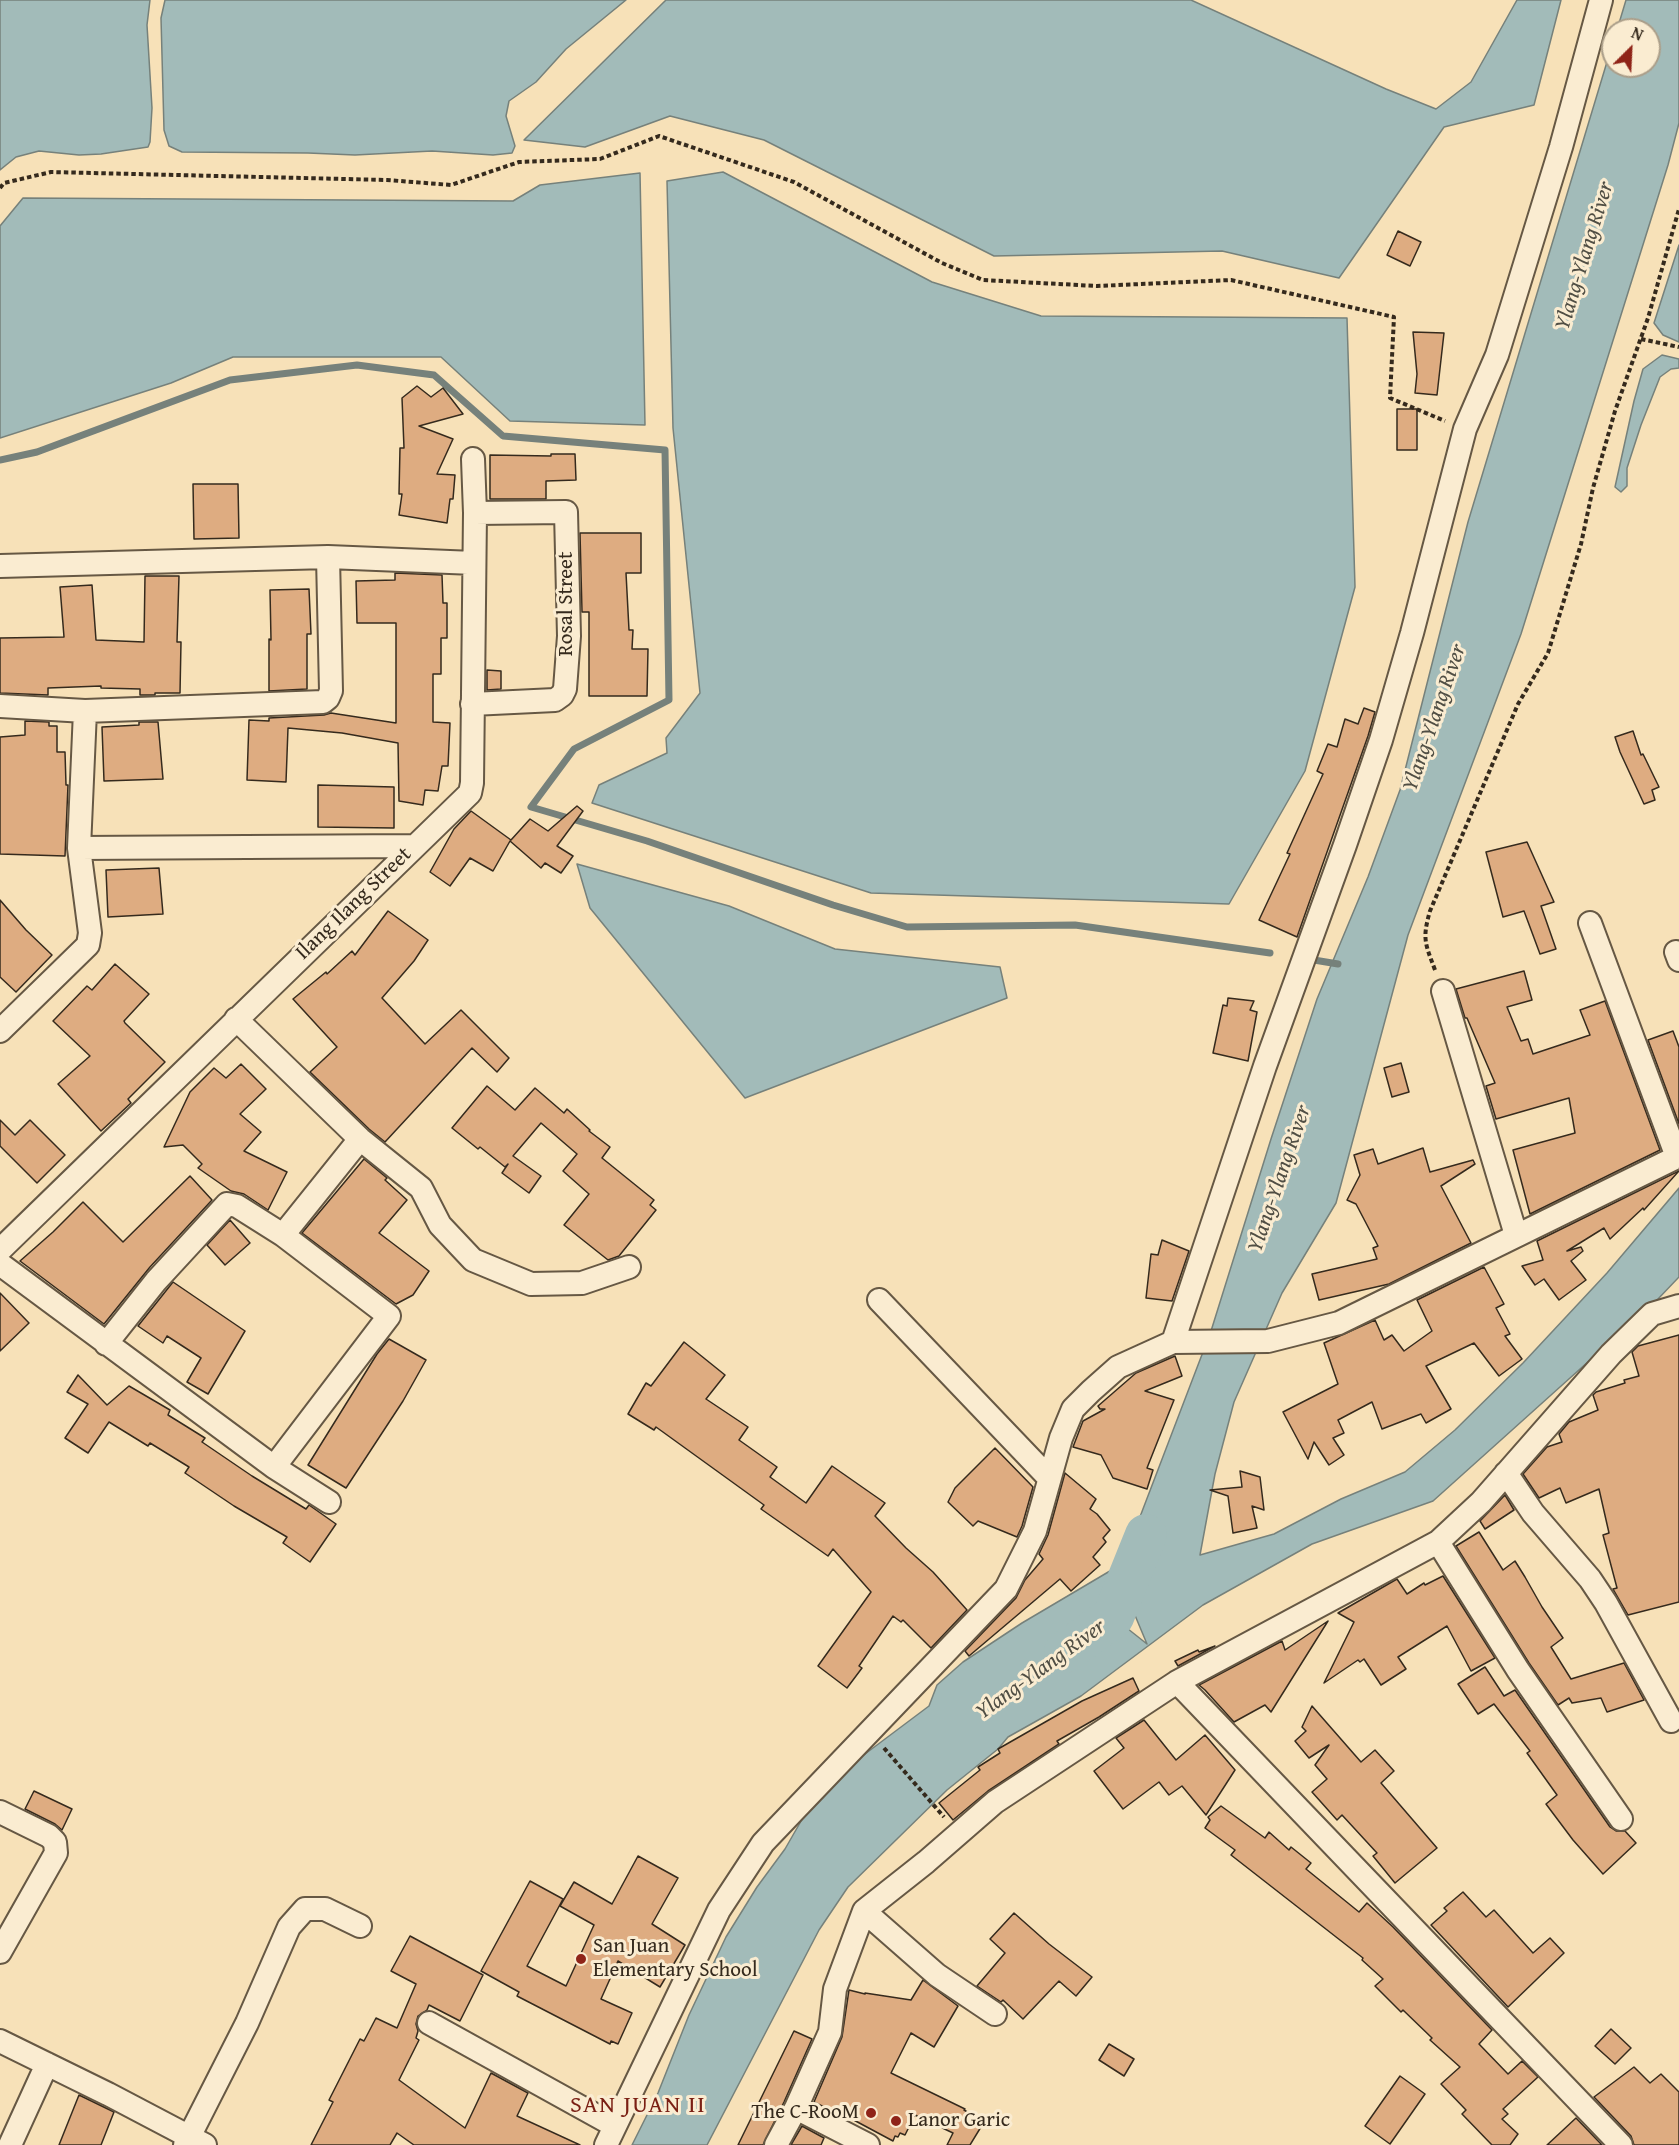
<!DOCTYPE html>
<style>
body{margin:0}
#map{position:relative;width:1679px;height:2145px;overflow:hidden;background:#f7e1b8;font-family:"Gentium Book Plus",serif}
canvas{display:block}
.north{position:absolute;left:1601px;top:18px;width:60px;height:60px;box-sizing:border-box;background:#faecd1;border:2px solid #ab9e89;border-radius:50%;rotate:24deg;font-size:16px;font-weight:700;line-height:24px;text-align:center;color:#352a1d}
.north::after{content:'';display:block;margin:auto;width:21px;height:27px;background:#8f2418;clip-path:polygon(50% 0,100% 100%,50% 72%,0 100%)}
</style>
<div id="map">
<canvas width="1679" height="2145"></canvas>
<div class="north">N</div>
</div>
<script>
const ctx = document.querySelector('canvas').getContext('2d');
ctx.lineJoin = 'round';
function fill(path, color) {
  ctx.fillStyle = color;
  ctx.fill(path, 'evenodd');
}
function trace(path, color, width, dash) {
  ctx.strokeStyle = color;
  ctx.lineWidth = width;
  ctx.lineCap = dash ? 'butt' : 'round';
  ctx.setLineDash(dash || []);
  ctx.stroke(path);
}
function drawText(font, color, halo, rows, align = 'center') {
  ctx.font = font + ' "Gentium Book Plus",serif';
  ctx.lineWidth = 6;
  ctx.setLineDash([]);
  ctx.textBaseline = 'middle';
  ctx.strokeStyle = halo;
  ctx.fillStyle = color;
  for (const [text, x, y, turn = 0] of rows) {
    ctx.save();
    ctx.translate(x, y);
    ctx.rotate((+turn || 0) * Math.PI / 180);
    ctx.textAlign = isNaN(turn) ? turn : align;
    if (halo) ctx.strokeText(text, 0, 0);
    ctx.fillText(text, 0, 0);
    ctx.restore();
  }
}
const water = new Path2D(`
 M 0,0 L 150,0 L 147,25 L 152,108 L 150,142 L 148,147 L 101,154 L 79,155 L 39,151 L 16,157 L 0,170 Z
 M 165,0 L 626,0 L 566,49 L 536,82 L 509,101 L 506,116 L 515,146 L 512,153 L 493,155 L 432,151 L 355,155 L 308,153 L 182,152 L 169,146 L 164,130 L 161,18 Z
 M 666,0 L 1191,0 L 1386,89 L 1436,109 L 1471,82 L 1517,0 L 1561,0 L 1534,105 L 1444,127 L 1339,278 L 1222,251 L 994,256 L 764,140 L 670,116 L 585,147 L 524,140 Z
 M 1626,0 L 1679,0 L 1679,123 L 1668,165 L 1521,634 L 1408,935 L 1336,1203 L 1282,1293 L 1234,1402 L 1215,1474 L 1200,1555 L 1274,1534 L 1341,1499 L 1405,1472 L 1455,1430 L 1523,1363 L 1607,1273 L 1679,1188 L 1679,1277 L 1658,1299 L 1433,1501 L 1312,1544 L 1203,1605 L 1081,1696 L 1008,1737 L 998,1749 L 947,1790 L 848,1887 L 819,1930 L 707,2145 L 632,2145 L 658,2093 L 689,2015 L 726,1937 L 757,1887 L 785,1849 L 816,1795 L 857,1760 L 929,1706 L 937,1685 L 963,1662 L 1022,1623 L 1115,1568 L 1138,1522 L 1211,1331 L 1271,1139 L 1317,999 L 1368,877 L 1400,790 L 1468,522 L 1613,42 L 1613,66 L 1649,66 L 1649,30 L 1617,30 ZM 1115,1570 L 1116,1570 L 1147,1644 L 1113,1617 Z
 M 723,172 L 932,282 L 1041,316 L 1347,318 L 1355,587 L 1305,771 L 1229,904 L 871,893 L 592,803 L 599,785 L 667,753 L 666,738 L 700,693 L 673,428 L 667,181 Z
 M 640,173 L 645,425 L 510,421 L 441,357 L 233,357 L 171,383 L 0,438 L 0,226 L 23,198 L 513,201 L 540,185 Z
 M 1679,245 L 1679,342 L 1663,335 L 1654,323 Z
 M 1662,355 L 1679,359 L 1679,368 L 1671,369 L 1660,377 L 1641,425 L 1627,468 L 1627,486 L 1621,492 L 1615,487 L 1634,401 L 1643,369 Z
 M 577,864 L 729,906 L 835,949 L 1000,967 L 1007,998 L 745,1098 L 590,908 Z`);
fill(water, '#a2bbb9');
trace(water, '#76817b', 1.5);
trace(new Path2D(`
 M 0,460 L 37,452 L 230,380 L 357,365 L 434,375 L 503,436 L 665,450 L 669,700 L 574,749 L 531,807 L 647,841 L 833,905 L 907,927 L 1075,925 L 1270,953
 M 1308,959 L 1338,964`), '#76817b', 7);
trace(new Path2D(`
 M 1065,1652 L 1113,1617 L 1146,1535`), '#a2bbb9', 42);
const building = new Path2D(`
 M 1398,231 L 1421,242 L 1410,266 L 1387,255 Z
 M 1413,332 L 1444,333 L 1437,395 L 1415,393 L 1417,374 Z
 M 417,386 L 431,397 L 443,388 L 463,414 L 419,426 L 453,439 L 437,474 L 455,475 L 453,499 L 450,499 L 447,523 L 399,515 L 402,494 L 399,494 L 400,448 L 404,448 L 402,398 Z
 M 1397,409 L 1417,409 L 1417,450 L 1397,450 Z
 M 551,454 L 575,454 L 576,480 L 546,481 L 546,499 L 490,499 L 490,455 L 551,456 Z
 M 193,484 L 238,484 L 239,538 L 194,539 Z
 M 580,533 L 641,533 L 641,573 L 626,573 L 629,630 L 633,630 L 632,649 L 648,649 L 647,696 L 589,696 L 589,612 L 582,612 Z
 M 395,573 L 442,575 L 443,603 L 447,603 L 447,638 L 441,638 L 441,674 L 433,674 L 433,722 L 450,723 L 448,766 L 442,766 L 438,791 L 425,790 L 423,805 L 399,801 L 398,743 L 342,733 L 288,728 L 286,782 L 247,780 L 249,720 L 269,721 L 269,718 L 324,715 L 331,713 L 396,723 L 396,623 L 357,623 L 356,581 L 395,580 Z
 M 145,576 L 179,576 L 177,642 L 181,642 L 180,693 L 155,693 L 155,695 L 140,695 L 140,689 L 101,688 L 101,686 L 48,688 L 48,695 L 0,693 L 0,638 L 64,637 L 60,587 L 92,585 L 96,640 L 144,642 Z
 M 309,589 L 311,634 L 307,634 L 307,689 L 269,691 L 269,639 L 271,640 L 270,590 Z
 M 487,670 L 501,671 L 501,689 L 487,690 Z
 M 1364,708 L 1375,712 L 1368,736 L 1297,937 L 1259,920 L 1290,854 L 1287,853 L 1323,774 L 1317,771 L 1328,744 L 1337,747 L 1345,719 L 1358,724 Z
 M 25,721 L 49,722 L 49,726 L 57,726 L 57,752 L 65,752 L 66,785 L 68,785 L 65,856 L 0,854 L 0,737 L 25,735 Z
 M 139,722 L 158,722 L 163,779 L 104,781 L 102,727 L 139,725 Z
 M 1633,731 L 1641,755 L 1643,754 L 1659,787 L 1652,790 L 1655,800 L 1644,804 L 1620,752 L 1615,737 Z
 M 318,785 L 394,787 L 394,828 L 318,827 Z
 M 577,806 L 583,811 L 557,846 L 573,856 L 561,873 L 545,863 L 541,868 L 510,841 L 493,871 L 470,858 L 450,886 L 430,872 L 454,829 L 471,811 L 511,840 L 530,819 L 548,831 Z
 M 1527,842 L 1554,902 L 1541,906 L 1556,949 L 1540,954 L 1524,911 L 1503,917 L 1486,852 Z
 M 159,868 L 163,914 L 108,917 L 106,870 Z
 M 0,900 L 26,930 L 52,955 L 16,992 L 0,977 Z
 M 388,911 L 428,940 L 414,961 L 382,998 L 425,1044 L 461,1010 L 509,1058 L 497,1072 L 472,1048 L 385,1142 L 369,1129 L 310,1072 L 337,1047 L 293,999 L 326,972 L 327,974 L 352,951 L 355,955 Z
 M 115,964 L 149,994 L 124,1021 L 125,1023 L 165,1062 L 128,1099 L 131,1103 L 101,1131 L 58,1084 L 90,1056 L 53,1021 L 87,986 L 92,990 Z
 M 1524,971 L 1532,1000 L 1507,1007 L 1521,1041 L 1528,1039 L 1533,1054 L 1590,1035 L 1580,1010 L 1605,1001 L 1660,1150 L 1530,1214 L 1513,1150 L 1575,1133 L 1569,1098 L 1496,1119 L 1486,1086 L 1495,1083 L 1467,1018 L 1465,1018 L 1456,989 Z
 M 1228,998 L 1254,1001 L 1250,1010 L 1257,1012 L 1248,1061 L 1213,1053 L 1223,1005 L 1227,1006 Z
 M 1673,1031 L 1679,1047 L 1679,1124 L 1648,1040 Z
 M 1401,1063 L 1409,1092 L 1392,1097 L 1384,1068 Z
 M 241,1064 L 266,1089 L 240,1114 L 261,1132 L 244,1151 L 287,1172 L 268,1210 L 244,1194 L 231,1191 L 198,1168 L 202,1164 L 183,1145 L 164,1147 L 190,1092 L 214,1068 L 226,1078 Z
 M 487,1086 L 515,1110 L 535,1088 L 564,1113 L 567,1109 L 590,1130 L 589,1131 L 610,1147 L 602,1158 L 654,1200 L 650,1205 L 656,1210 L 619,1256 L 608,1260 L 564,1225 L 589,1194 L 563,1171 L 577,1154 L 541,1123 L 513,1156 L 541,1176 L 529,1193 L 502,1173 L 508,1164 L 505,1167 L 480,1147 L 478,1149 L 452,1128 Z
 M 0,1120 L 15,1135 L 30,1120 L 65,1155 L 37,1183 L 0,1146 Z
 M 1423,1148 L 1430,1172 L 1473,1160 L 1475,1164 L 1441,1186 L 1471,1243 L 1389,1284 L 1319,1300 L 1312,1274 L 1377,1259 L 1373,1248 L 1378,1246 L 1356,1204 L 1347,1200 L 1360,1175 L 1354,1155 L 1373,1149 L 1378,1164 Z
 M 364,1159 L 387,1178 L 385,1180 L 407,1200 L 379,1233 L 429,1271 L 413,1295 L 396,1304 L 302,1233 Z
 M 1679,1171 L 1644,1210 L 1643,1208 L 1610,1239 L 1604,1228 L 1567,1251 L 1581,1247 L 1583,1251 L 1571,1261 L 1586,1280 L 1559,1300 L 1544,1279 L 1535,1285 L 1522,1266 L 1543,1260 L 1537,1241 Z
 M 190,1176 L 212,1200 L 150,1267 L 104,1324 L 20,1261 L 53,1232 L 83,1202 L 123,1242 Z
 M 230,1220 L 250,1243 L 225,1265 L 207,1245 Z
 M 1162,1240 L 1189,1251 L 1172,1301 L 1146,1298 L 1151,1254 L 1158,1255 Z
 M 1484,1267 L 1504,1304 L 1496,1308 L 1510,1334 L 1505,1336 L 1522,1359 L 1499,1376 L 1474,1343 L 1426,1366 L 1451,1409 L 1426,1423 L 1421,1414 L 1382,1429 L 1372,1402 L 1338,1420 L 1344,1433 L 1333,1438 L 1344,1455 L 1329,1465 L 1314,1442 L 1308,1459 L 1283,1412 L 1338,1384 L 1324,1343 L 1375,1320 L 1384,1340 L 1392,1335 L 1404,1351 L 1432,1331 L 1417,1300 Z
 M 173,1282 L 245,1331 L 208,1394 L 187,1382 L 201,1358 L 167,1336 L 163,1343 L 138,1326 Z
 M 0,1293 L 29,1323 L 0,1351 Z
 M 1679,1335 L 1679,1602 L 1628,1615 L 1613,1589 L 1617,1588 L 1603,1535 L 1609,1533 L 1599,1489 L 1566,1503 L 1560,1488 L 1539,1498 L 1523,1474 L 1547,1447 L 1562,1442 L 1559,1434 L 1569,1422 L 1598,1410 L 1593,1395 L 1596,1392 L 1625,1383 L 1624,1380 L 1639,1376 L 1632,1352 L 1638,1346 Z
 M 389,1339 L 426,1360 L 403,1401 L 346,1488 L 308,1465 L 377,1354 Z
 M 684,1342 L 725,1375 L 706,1399 L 748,1427 L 739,1440 L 777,1467 L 770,1477 L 806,1503 L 832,1466 L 885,1503 L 875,1516 L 906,1548 L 933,1572 L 967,1610 L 931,1648 L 903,1620 L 901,1622 L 893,1616 L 859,1666 L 862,1668 L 847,1688 L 818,1666 L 871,1592 L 833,1549 L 828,1556 L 761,1509 L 764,1505 L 656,1427 L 654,1430 L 628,1414 L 646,1383 L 651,1386 Z
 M 1175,1356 L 1182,1376 L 1145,1391 L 1174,1400 L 1147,1468 L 1153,1470 L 1147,1489 L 1113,1478 L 1101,1455 L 1073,1447 L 1083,1421 L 1105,1409 L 1100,1409 L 1098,1406 L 1136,1373 Z
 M 78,1375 L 107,1405 L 129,1386 L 170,1410 L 168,1415 L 205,1438 L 202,1442 L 252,1476 L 306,1509 L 309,1505 L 336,1524 L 310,1562 L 283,1543 L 287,1537 L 234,1506 L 185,1473 L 189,1467 L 150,1443 L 148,1446 L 109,1422 L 88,1453 L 65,1438 L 88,1404 L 67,1392 Z
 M 995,1448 L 1033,1487 L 1022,1526 L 1017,1537 L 978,1521 L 973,1526 L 948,1502 L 955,1488 Z
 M 1240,1471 L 1260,1477 L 1264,1510 L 1252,1506 L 1257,1528 L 1233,1533 L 1228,1496 L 1210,1490 L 1242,1487 Z
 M 1065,1473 L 1096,1499 L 1090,1509 L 1097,1514 L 1110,1530 L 1103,1538 L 1106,1542 L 1093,1557 L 1100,1565 L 1071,1591 L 1060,1579 L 969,1656 L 965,1651 L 1016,1598 L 1025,1580 L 1043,1559 L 1039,1554 L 1048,1535 Z
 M 1505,1495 L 1514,1510 L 1485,1529 L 1480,1521 Z
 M 1479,1532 L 1503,1570 L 1515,1561 L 1525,1577 L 1542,1607 L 1563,1638 L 1551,1647 L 1571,1679 L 1624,1663 L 1644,1700 L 1607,1712 L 1601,1698 L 1572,1703 L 1569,1698 L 1558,1705 L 1529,1663 L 1456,1546 Z
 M 1443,1576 L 1495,1658 L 1471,1671 L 1447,1626 L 1398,1657 L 1406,1669 L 1381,1685 L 1364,1659 L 1360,1662 L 1358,1660 L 1324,1683 L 1354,1622 L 1338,1613 L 1397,1579 L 1407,1594 L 1424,1583 L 1425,1585 Z
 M 1328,1621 L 1271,1712 L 1265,1705 L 1234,1722 L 1205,1690 L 1199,1685 L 1282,1641 L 1285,1650 Z
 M 1215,1646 L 1178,1666 L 1175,1661 L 1198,1650 L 1199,1652 Z
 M 1485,1667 L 1504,1696 L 1515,1690 L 1610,1827 L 1616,1831 L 1625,1831 L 1636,1843 L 1603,1874 L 1573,1840 L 1546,1804 L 1557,1795 L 1527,1753 L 1530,1751 L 1494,1704 L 1478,1714 L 1458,1684 Z
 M 1133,1678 L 1139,1691 L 1099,1717 L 1057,1741 L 1059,1744 L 988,1791 L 953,1820 L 939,1803 L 980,1770 L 978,1767 L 1000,1753 L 998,1749 L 1082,1701 Z
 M 1312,1706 L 1361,1762 L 1375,1750 L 1394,1771 L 1381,1783 L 1437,1848 L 1395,1883 L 1373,1856 L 1377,1853 L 1342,1815 L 1337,1820 L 1312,1792 L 1327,1779 L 1315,1765 L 1329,1745 L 1309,1758 L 1295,1741 L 1306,1731 L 1302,1727 Z
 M 1144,1720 L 1176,1760 L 1205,1735 L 1235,1770 L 1206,1815 L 1182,1786 L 1169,1795 L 1159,1782 L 1123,1809 L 1094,1771 L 1124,1748 L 1116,1738 Z
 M 34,1791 L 72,1809 L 62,1830 L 55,1824 L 25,1809 Z
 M 1221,1806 L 1265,1838 L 1269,1832 L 1289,1850 L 1291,1847 L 1311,1863 L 1306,1869 L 1359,1912 L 1367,1903 L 1393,1927 L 1492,2030 L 1479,2044 L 1508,2074 L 1522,2061 L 1538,2077 L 1503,2109 L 1508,2114 L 1502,2119 L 1518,2134 L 1510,2145 L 1492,2145 L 1462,2114 L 1466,2110 L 1441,2084 L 1460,2067 L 1430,2040 L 1432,2038 L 1403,2010 L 1401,2012 L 1375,1986 L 1383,1979 L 1362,1960 L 1363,1958 L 1231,1855 L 1235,1850 L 1205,1828 L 1210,1820 L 1208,1817 Z
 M 638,1856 L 678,1878 L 652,1924 L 685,1945 L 660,1987 L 618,1961 L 601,1999 L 632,2013 L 618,2044 L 611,2041 L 610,2044 L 517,1996 L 519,1992 L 481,1971 L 530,1881 L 563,1899 L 527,1966 L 566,1986 L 594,1925 L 560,1906 L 574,1882 L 612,1904 Z
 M 1463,1892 L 1486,1917 L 1494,1910 L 1533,1953 L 1550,1938 L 1564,1953 L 1508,2007 L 1431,1925 L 1447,1911 L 1444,1908 Z
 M 1014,1913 L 1049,1944 L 1092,1977 L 1076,1996 L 1059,1981 L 1023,2019 L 1003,2000 L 1001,2002 L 977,1986 L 1005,1953 L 990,1939 Z
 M 410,1936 L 483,1975 L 460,2021 L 429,2005 L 427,2010 L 418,2016 L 416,2024 L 418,2031 L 416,2038 L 419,2040 L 399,2080 L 465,2128 L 491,2073 L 528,2093 L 517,2116 L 580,2145 L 414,2145 L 397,2133 L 390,2145 L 311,2145 L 333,2102 L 329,2100 L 360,2039 L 364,2041 L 376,2018 L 397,2028 L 416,1984 L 391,1971 Z
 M 923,1980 L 958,2006 L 934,2047 L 911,2033 L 891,2073 L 965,2109 L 964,2110 L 984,2122 L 970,2145 L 947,2145 L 953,2133 L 915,2115 L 905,2135 L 900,2133 L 898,2137 L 895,2136 L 893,2141 L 835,2110 L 834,2112 L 814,2102 L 842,2037 L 849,1990 L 865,1994 L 865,1993 L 911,2000 Z
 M 1611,2029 L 1631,2048 L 1615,2064 L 1595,2046 Z
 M 794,2031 L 812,2039 L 784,2102 L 763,2145 L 738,2145 Z
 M 1109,2044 L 1134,2059 L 1124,2076 L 1099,2060 Z
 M 1634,2067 L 1650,2083 L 1661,2074 L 1679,2092 L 1679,2145 L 1634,2145 L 1631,2136 L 1594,2097 Z
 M 1400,2076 L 1425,2094 L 1390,2144 L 1365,2126 Z
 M 79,2095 L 114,2112 L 101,2145 L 59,2145 Z
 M 1576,2118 L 1602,2145 L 1547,2145 Z
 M 802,2126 L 824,2138 L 821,2145 L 791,2145 Z`);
fill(building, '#deac81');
trace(building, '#352a1d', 1.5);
const minor = new Path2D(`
 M 0,566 L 328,557 L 474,563
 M 472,704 L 555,700 L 562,695 L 565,689 L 569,636 L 566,512 L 475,513
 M 0,706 L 85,711 L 323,702 L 328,698 L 331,691 L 328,557
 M 79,848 L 415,846
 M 1590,923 L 1677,1157
 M 1676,952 L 1679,960
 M 1443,991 L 1516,1235
 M 236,1019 L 360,1139 L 421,1188 L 440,1225 L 473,1260 L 531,1284 L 582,1283 L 629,1267
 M 0,1031 L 88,945 L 90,933 L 79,848 L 85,711
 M 283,1235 L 360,1139
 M 0,1250 L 470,793 L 472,783 L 475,513 L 473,459
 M 0,1264 L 274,1467 L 329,1502
 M 879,1300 L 1049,1478
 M 1173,1342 L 1265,1066 L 1345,845 L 1381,740 L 1412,633 L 1465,429 L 1497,355 L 1561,147 L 1601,0
 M 106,1344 L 156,1281 L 227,1204 L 237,1206 L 283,1235 L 389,1316 L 274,1467
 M 1506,1473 L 1533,1513 L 1590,1579 L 1606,1603 L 1671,1721
 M 1438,1542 L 1518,1670 L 1621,1819
 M 1177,1682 L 1621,2145
 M 0,1812 L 49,1836 L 55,1842 L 56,1853 L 0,1952
 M 864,1911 L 937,1975 L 995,2014
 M 429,2023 L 615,2126
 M 0,2041 L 108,2094 L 205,2145
 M 796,2108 L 868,2145
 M 10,2145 L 47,2064
 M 185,2145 L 247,2023 L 289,1927 L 305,1909 L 325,1909 L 360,1926
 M 606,2145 L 719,1910 L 763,1843 L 1006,1589 L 1035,1531 L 1061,1438 L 1073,1409 L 1091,1391 L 1118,1367 L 1173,1342 L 1268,1341 L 1339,1323 L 1679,1156
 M 776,2145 L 796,2108 L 830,2032 L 835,1989 L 864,1911 L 926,1862 L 995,1802 L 1177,1682 L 1438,1542 L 1481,1502 L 1611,1354 L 1652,1314 L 1679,1306`);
trace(minor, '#665844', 26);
trace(new Path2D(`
 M 0,188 L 4,183 L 51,172 L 387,180 L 451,185 L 519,162 L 600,159 L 659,136 L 794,182 L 942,263 L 983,280 L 1097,286 L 1231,280 L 1394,317 L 1390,398 L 1445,421
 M 1641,339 L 1679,347
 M 1435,970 C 1425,943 1422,939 1430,911 L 1518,704 L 1548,653 L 1581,544 L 1593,488 L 1615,411 L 1648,318 L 1679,209
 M 884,1748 L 944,1817`), '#352a1d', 4, [4.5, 3]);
trace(minor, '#faecd1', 22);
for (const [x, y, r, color] of [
 [581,1959,6,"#8f2418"],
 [871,2113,6,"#8f2418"],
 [896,2121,6,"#8f2418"]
]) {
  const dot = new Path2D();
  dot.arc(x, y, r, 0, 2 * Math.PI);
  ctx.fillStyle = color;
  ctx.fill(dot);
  trace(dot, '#faecd1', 2);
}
drawText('21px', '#352a1d', '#faecd1', [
 ["Rosal Street",567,604,-90],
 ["Ilang Ilang Street",354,904,-44]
]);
drawText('21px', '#352a1d', '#faecd1', [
 ["San Juan",593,1947],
 ["Elementary School",593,1971],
 ["The C-RooM",859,2113,"right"],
 ["Lanor Garic",908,2121]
], 'left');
drawText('italic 22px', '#504e44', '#faecd1', [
 ["Ylang-Ylang River",1585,256,-73],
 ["Ylang-Ylang River",1435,718,-71],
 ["Ylang-Ylang River",1280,1179,-71],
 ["Ylang-Ylang River",1041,1670,-36]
]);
ctx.letterSpacing = '1.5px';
drawText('24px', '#7a1f14', '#faecd1', [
 ["SAN JUAN II",638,2106]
]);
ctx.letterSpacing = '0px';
</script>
